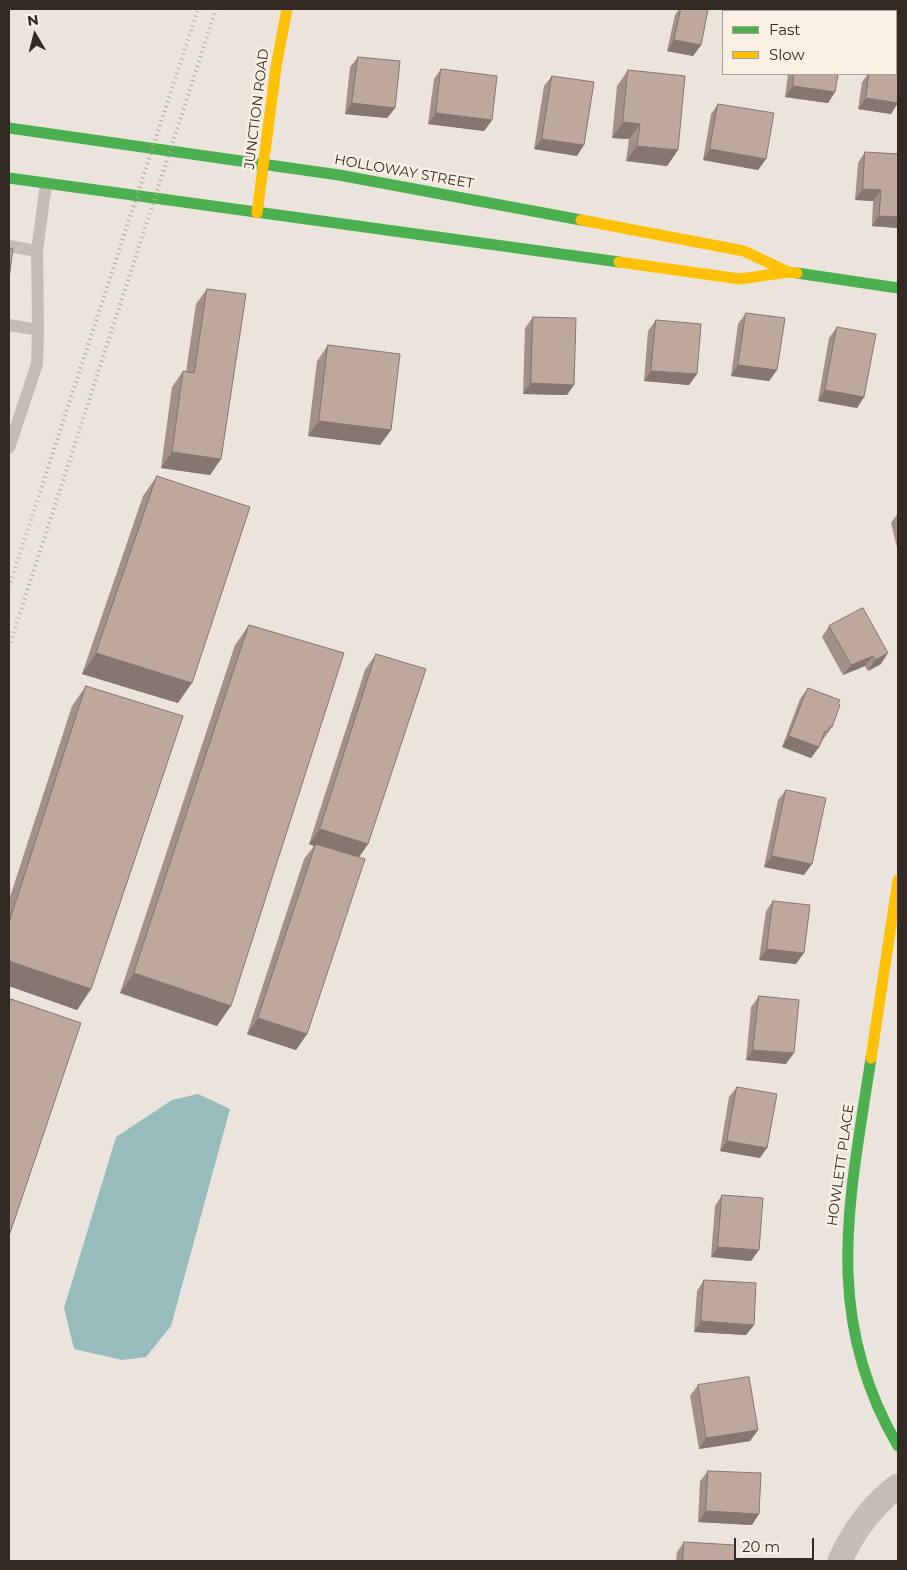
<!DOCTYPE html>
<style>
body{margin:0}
#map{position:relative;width:907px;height:1570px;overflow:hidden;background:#ebe4dd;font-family:Montserrat,sans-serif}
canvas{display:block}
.frame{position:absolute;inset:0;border:10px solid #332a25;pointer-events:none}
.legend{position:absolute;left:722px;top:10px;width:175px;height:65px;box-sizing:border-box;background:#f9efe3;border:1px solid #aaa097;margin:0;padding:6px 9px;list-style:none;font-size:15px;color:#332a25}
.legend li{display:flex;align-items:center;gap:10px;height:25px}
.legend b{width:25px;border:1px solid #aaa097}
.north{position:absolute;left:10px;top:10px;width:50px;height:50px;-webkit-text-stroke:4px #f9efe3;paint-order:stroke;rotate:352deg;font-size:14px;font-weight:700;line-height:20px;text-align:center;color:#332a25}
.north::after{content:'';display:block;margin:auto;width:18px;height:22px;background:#332a25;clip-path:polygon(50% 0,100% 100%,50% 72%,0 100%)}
.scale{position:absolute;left:734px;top:1538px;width:80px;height:22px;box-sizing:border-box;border:2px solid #332a25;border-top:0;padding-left:6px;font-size:15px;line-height:18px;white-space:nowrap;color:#332a25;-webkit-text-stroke:4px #f9efe3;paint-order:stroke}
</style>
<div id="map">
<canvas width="907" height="1570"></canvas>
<div class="frame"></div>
<ul class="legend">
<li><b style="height:6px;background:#4caf50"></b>Fast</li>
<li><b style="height:6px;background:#ffc107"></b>Slow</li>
</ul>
<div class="north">N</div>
<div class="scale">20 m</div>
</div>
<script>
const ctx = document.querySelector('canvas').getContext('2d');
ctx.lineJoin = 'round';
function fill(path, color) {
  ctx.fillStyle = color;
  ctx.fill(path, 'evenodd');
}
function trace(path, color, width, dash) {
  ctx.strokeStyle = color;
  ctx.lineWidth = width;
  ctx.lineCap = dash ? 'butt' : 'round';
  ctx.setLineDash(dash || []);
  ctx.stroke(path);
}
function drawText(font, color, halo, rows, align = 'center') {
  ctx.font = font + ' Montserrat,sans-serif';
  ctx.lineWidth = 5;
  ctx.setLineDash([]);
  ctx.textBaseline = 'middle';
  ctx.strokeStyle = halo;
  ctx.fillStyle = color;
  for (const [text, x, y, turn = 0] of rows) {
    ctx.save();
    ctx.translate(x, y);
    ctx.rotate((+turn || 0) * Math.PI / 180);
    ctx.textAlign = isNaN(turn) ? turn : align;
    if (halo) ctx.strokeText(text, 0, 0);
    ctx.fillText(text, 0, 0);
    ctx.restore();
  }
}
fill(new Path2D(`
 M 198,1094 L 230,1109 L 171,1326 L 146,1357 L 122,1360 L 74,1349 L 64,1308 L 116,1137 L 172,1100 Z`), '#98bbbc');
trace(new Path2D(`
 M 9,246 L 37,251 L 46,184
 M 9,325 L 38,330 L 37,251
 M 9,448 L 37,364 L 38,330`), '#c4bdb6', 12);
trace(new Path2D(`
 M 840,1561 C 852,1533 873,1504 898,1486`), '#c4bdb6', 25);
trace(new Path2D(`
 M 9,128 L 339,175 L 581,220
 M 9,178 L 619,262
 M 797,273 L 898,288
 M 871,1058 C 850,1199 821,1315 898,1446`), '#4caf50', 11);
trace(new Path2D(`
 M 257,213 L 276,67 L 287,9
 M 581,220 L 744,251 L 788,272
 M 619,262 L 740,279 L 788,272 L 797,273
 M 871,1058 L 898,880`), '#ffc107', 11);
trace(new Path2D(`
 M 9,587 L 198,9
 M 9,647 L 216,9`), '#aba5a1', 4, [1, 4]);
fill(new Path2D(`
 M 679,9 L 704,9 L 701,45 L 693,56 L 667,51 L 675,15 Z
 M 358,57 L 395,108 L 387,118 L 345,114 L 350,67 Z
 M 441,69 L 492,120 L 484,131 L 428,124 L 434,79 Z
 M 628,70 L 678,150 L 667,166 L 626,161 L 629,139 L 612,138 L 617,86 Z
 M 788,74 L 838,74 L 835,92 L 828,103 L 785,97 Z
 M 868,74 L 887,74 L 891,114 L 858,109 L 862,82 Z
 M 552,76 L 577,156 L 534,149 L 544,86 Z
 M 718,104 L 766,159 L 758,170 L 703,160 L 711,114 Z
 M 865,152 L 898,154 L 898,228 L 872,226 L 873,201 L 855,200 L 858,163 Z
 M 207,289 L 221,459 L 210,475 L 161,468 L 172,387 L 183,371 L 186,372 L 196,304 Z
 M 746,313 L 777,370 L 769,381 L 731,376 L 738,324 Z
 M 533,317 L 567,395 L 523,394 L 525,328 Z
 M 656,320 L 697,374 L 689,385 L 644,381 L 648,331 Z
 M 837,327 L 864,397 L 857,408 L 818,401 L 829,338 Z
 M 328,345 L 391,430 L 380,445 L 308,436 L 317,361 Z
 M 157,476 L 178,703 L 82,674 L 143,496 Z
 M 898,513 L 898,552 L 891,523 Z
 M 863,608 L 881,664 L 868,671 L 865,666 L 843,675 L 822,637 L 829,626 Z
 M 249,625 L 217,1026 L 120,993 L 235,645 Z
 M 376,654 L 368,844 L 359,857 L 307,1034 L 296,1050 L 247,1034 L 304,859 L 314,846 L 309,844 L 365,670 Z
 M 86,686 L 91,989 L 77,1010 L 9,986 L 9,900 L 72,706 Z
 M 808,688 L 838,704 L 832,727 L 822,741 L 819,747 L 811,758 L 782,747 L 800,699 Z
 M 786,790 L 804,875 L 764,867 L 778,800 Z
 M 773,901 L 796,964 L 759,960 L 766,911 Z
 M 759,996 L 786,1064 L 746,1060 L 751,1007 Z
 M 737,1087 L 760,1158 L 720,1151 L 729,1097 Z
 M 722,1195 L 751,1261 L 711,1257 L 715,1206 Z
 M 704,1280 L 754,1325 L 746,1335 L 694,1332 L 697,1291 Z
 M 698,1385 L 758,1430 L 750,1441 L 699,1449 L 690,1396 Z
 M 708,1471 L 752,1525 L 698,1522 L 700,1481 Z
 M 684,1542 L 734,1561 L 676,1561 L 677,1552 Z`), '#a39088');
fill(new Path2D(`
 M 674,40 L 701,45 L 693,56 L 667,51 Z
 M 793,86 L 835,92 L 828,103 L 785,97 Z
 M 866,98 L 898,103 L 891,114 L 858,109 Z
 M 352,103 L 395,108 L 387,118 L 345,114 Z
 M 436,113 L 492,120 L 484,131 L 428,124 Z
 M 623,122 L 640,124 L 629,139 L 612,138 Z
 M 542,139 L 584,145 L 577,156 L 534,149 Z
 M 637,146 L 678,150 L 667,166 L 626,161 Z
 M 710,149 L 766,159 L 758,170 L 703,160 Z
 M 863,189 L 881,190 L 873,201 L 855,200 Z
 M 879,216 L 898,217 L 898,228 L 872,226 Z
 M 738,365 L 777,370 L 769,381 L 731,376 Z
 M 651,371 L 697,374 L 689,385 L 644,381 Z
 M 531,383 L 574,385 L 567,395 L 523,394 Z
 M 825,390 L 864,397 L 857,408 L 818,401 Z
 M 319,421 L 391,430 L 380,445 L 308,436 Z
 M 172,452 L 221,459 L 210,475 L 161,468 Z
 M 96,653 L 192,683 L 178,703 L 82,674 Z
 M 888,653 L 881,664 L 868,671 L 875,660 Z
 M 873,656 L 865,666 L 843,675 L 851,665 Z
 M 789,736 L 819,747 L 811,758 L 782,747 Z
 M 320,829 L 368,844 L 357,860 L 316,844 L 314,846 L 309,844 Z
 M 772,856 L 812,864 L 804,875 L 764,867 Z
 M 767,949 L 804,953 L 796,964 L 759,960 Z
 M 9,961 L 91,989 L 77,1010 L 9,986 Z
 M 134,973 L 231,1006 L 217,1026 L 120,993 Z
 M 258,1018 L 307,1034 L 296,1050 L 247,1034 Z
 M 753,1050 L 794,1053 L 786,1064 L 746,1060 Z
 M 727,1141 L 767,1148 L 760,1158 L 720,1151 Z
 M 718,1247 L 759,1250 L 751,1261 L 711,1257 Z
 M 701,1321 L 754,1325 L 746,1335 L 694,1332 Z
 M 758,1430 L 750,1441 L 699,1449 L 706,1438 Z
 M 706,1511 L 759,1514 L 752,1525 L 698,1522 Z`), '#85766f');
const building = new Path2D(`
 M 681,9 L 704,9 L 708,10 L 701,45 L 674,40 Z
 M 358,57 L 400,61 L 395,108 L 352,103 Z
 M 441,69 L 497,76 L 492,120 L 436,113 Z
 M 628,70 L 685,76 L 678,150 L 637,146 L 640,124 L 623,122 Z
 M 794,74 L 838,74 L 835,92 L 793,86 Z
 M 869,74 L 887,74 L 898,75 L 898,103 L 866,98 Z
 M 552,76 L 594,82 L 584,145 L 542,139 Z
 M 718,104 L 774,113 L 766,159 L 710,149 Z
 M 865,152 L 898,154 L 898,217 L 879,216 L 881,190 L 863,189 Z
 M 9,248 L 13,249 L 9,279 Z
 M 207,289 L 246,294 L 221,459 L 172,452 L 183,371 L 194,373 Z
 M 746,313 L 785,318 L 777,370 L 738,365 Z
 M 533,317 L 576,318 L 574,385 L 531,383 Z
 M 656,320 L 701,324 L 697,374 L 651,371 Z
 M 837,327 L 876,334 L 864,397 L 825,390 Z
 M 328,345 L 400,354 L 391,430 L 319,421 Z
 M 157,476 L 250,507 L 192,683 L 96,653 Z
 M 863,608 L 888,653 L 875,660 L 873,656 L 851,665 L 829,626 Z
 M 249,625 L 344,653 L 231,1006 L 134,973 Z
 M 376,654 L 426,669 L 368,844 L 320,829 Z
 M 86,686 L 183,716 L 91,989 L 9,961 L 9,923 Z
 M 808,688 L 840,700 L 838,704 L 840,705 L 832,727 L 830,726 L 828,732 L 825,731 L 819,747 L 789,736 Z
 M 786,790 L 826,798 L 812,864 L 772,856 Z
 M 316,844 L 365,859 L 307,1034 L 258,1018 Z
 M 773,901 L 810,905 L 804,953 L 767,949 Z
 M 759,996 L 799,1000 L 794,1053 L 753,1050 Z
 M 11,999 L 81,1023 L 9,1236 L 9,1005 Z
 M 737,1087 L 777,1094 L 767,1148 L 727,1141 Z
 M 722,1195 L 763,1198 L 759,1250 L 718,1247 Z
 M 704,1280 L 756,1283 L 754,1325 L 701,1321 Z
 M 749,1377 L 758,1430 L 706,1438 L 698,1385 Z
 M 708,1471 L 761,1473 L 759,1514 L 706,1511 Z
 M 684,1542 L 735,1545 L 734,1561 L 683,1561 Z`);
fill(building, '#bea89e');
trace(building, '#85766f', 1);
drawText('14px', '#332a25', '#f9efe3', [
 ["JUNCTION ROAD",257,109,-83],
 ["HOLLOWAY STREET",404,172,10],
 ["HOWLETT PLACE",841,1165,-82]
]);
</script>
